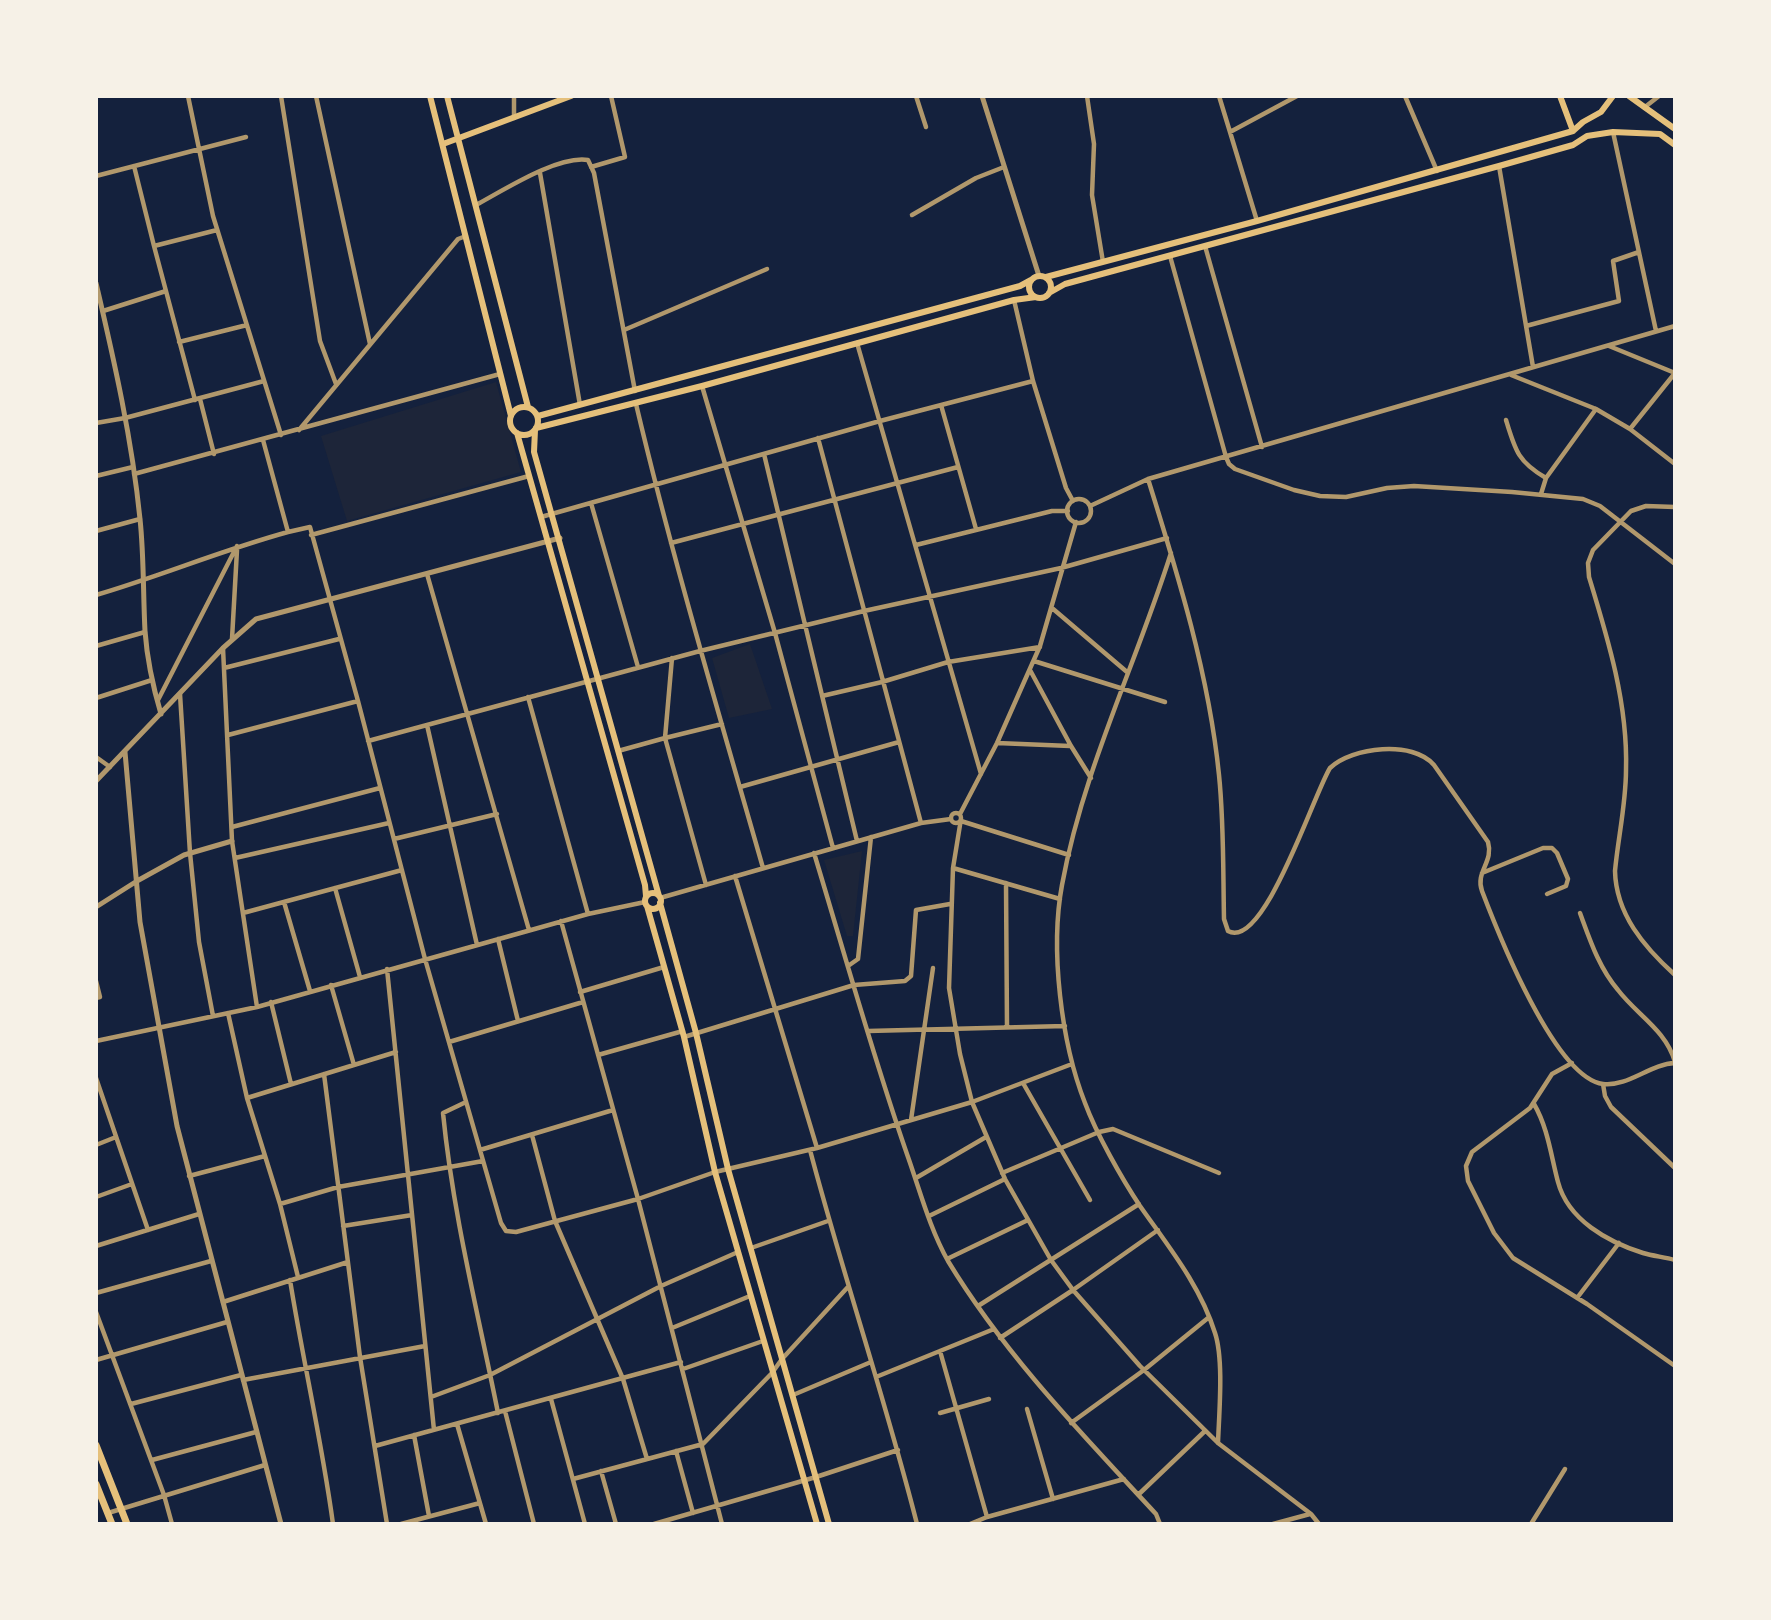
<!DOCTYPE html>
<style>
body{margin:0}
#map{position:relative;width:1771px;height:1620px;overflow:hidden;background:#14213d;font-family:Arial,sans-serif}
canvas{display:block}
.frame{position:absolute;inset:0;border:98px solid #f6f1e7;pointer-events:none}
</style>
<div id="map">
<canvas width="1771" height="1620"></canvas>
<div class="frame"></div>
</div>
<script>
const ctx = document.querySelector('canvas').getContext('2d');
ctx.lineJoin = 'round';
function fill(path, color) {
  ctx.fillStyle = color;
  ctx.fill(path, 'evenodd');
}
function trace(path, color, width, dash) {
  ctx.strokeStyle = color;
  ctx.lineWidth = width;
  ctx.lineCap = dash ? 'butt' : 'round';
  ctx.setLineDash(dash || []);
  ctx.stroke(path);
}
fill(new Path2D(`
 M 496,382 L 521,472 L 347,521 L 321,436 Z
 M 750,644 L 772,709 L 729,718 L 712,658 Z
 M 862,851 L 853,936 L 847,936 L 824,860 Z`), '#1d2539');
trace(new Path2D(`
 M 188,96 L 213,216 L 281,435
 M 281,96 L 320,341 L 336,384
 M 316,96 L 370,344
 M 916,96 L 926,127
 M 1087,96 L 1094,144 L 1092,195 L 1103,262
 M 1219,96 L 1230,132
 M 1405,96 L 1437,171
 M 1645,107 L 1659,96
 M 514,118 L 514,96
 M 1613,132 L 1656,331
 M 134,166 L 154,246
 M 1499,166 L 1533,367
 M 591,167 L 625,157 L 611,96
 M 540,173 L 580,405
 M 96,176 L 246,137
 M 476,205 C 504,190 558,155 588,160 L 594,173 L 635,391
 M 912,215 L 976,178 L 1004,167
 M 1257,221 L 1230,132 L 1297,96
 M 1205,246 L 1262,447
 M 1170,256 L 1226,457 L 1229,464 L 1235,469 L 1294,490 L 1320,496 L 1346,497 L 1387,488 L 1414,486 L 1512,492 L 1583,499 L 1600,506 L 1675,564
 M 1014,300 L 1033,381 L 1066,488 L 1073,501
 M 103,311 L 166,291
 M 1526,326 L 1619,301 L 1613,261 L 1639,252
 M 624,330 L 767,269
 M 179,342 L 247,325
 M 857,343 L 981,774
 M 1609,346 L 1675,373
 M 1511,375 L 1596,409 L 1630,429 L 1675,464
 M 702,386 L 775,633 L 833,848
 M 200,399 L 214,454
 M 195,400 L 154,246 L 217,230
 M 636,404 C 673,560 719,714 763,868
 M 941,405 L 976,529
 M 1506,420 C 1515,450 1518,462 1546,478
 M 96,423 L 125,418 L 264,381
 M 1630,429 L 1675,373
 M 299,430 L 458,239 L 466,236
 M 818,438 L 921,823
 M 263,440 L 288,532 L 310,527 L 358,701 L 425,959 L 501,1223 L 506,1231 L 516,1232 L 638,1199 L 715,1172 L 817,1148 L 972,1102 L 1072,1064
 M 764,454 L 857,841
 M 134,474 L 500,374
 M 96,476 L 133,467
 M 1148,479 C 1178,575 1209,675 1219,775 C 1224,823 1223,871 1224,919 L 1228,931 C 1264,951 1314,793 1330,768 C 1352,747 1413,740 1434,765 L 1488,842 C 1494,862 1475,872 1482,891 C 1498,933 1555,1078 1603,1084 C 1628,1087 1650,1064 1675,1063
 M 1541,494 L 1546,478 L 1596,409
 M1067 511a12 12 0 1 1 24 0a12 12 0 1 1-24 0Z
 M 591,503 L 638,667
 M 1090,506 L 1148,479 L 1675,326
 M 1675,507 L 1646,506 L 1631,511 L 1593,550 L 1588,563 L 1589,577 C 1608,639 1628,704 1626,770 C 1626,804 1618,838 1615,871 C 1616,914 1644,947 1675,975
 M 541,517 L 880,421 L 1033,381
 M 96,531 L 140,519
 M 311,535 L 529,476
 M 671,543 L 958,467
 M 916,545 L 1052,511 L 1068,511
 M 1171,553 C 1136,664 1083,770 1062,885 C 1050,949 1061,1042 1085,1103 C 1096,1133 1122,1179 1140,1206 C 1168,1246 1200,1285 1215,1333 C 1224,1360 1219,1414 1218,1443
 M 427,574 L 529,930
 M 96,595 C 161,576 222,550 288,532
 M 1052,608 L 1127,672
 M 232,639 L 237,550
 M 96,646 L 145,632
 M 223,648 L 232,841 L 257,1007
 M 672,658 L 665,738 L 722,724
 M 1034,661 L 1165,702
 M 224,668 L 339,639
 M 1030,670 L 1071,746 L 1091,778
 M 180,694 L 190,853 L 199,942 L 213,1016
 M 822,696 L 882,682 L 948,662 L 1040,647
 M 528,697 L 588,914
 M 96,698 L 152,680
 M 158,700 L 237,546
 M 427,725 L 477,945
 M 228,735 L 358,701
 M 368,741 L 700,651 L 864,611 L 1061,568 L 1167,538
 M 997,743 L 1070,746
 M 618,751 L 665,738 L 706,885
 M 96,757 L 110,767
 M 740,787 L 899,742
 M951 818a5 5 0 1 1 10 0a5 5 0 1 1-10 0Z
 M 960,814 L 997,743 L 1040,646 L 1076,522
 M 961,819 L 953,868 L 949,988 L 960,1054 L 972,1102 L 1005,1179 L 1051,1260 L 1073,1290 L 1140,1366 L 1218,1443 L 1311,1514 L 1319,1524
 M 961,821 L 1069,855
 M 232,827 L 380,788
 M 394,839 L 497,814
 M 814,853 C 845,955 873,1057 908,1157 C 920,1191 930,1229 948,1261 C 1005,1355 1082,1434 1156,1514 L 1160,1524
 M 235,858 L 389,823
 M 953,868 L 1060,899
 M 1482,873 L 1543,848 L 1552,848 L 1557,853 L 1568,879 L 1566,886 L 1547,894
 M 735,876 L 817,1148
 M 1006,883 L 1007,1027
 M 335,888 L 360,977
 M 660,898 L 921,823 L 951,819
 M 284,902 L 310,991
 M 243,913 L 402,870
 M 1580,913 C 1590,940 1599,968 1618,990 C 1637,1015 1666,1030 1675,1062
 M 561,921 L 638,1199 L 722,1524
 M 498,939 L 518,1021
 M 848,966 L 858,959 L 871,837
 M 387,969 L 434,1430
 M 96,981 L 100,997 L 96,998
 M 331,985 L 354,1065
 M 580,992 L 664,967
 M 271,1002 L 291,1084
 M 228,1013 L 247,1098 L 280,1204 L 298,1277
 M 868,1031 L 1065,1026
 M 684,1037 L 854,985 L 905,981 L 911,976 L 916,910 L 950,904
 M 96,1041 L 257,1007 L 588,914 L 645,902
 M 449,1042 L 583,1002
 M 598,1055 L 683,1031
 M 1572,1063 L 1552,1074 L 1530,1108 L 1472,1152 L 1466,1166 L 1468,1181 L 1494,1233 L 1513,1258 L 1587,1304 L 1675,1366
 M 324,1074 L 360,1357 L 387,1524
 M 96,1078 L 148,1230
 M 1023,1083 L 1090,1200
 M 1603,1084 L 1605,1096 L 1611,1107 L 1675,1168
 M 247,1098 L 396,1052
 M 466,1102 L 443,1113 C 453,1215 478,1313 498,1413
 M 1534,1104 C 1548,1128 1551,1156 1558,1182 C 1568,1220 1608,1242 1643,1253 C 1653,1256 1664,1257 1675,1260
 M 911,1120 L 933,968
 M 532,1135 L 555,1221 L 623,1379 L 647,1459
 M 96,1145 L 116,1137
 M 480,1150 L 613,1110
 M 810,1150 C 843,1275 885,1398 917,1524
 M 1002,1173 L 1099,1132 L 1113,1129 L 1219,1173
 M 189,1176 L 265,1156
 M 916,1178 L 986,1137
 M 96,1197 L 132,1184
 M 280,1204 L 338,1187 L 483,1161
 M 929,1216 L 1005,1179
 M 343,1226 L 412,1215
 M 96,1246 L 199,1214
 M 751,1248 L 828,1221
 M 947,1259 L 1028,1220
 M 290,1280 C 303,1361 322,1442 333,1524
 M 96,1293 L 211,1261
 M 1577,1298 L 1619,1243
 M 223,1302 L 348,1262
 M 978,1306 L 1139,1204
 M 96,1312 L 164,1495 L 172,1524
 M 672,1328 L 750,1296
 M 1000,1338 L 1073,1290 L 1158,1230
 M 940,1351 L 987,1517
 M 96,1360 L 227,1322
 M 683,1369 L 763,1341
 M 876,1377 L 994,1329
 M 243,1380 L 425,1346
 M 793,1395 L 871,1362
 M 431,1397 L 490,1375 L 661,1286 L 738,1252
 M 551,1399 L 585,1524
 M 131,1404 L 241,1375
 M 1027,1409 L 1053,1499
 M 505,1411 L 534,1524
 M 940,1413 L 989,1399
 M 1071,1423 L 1144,1370 L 1208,1318
 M 457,1424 L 486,1524
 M 414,1435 L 429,1516
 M 375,1446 L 681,1362
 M 676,1451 L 693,1513
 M 152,1460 L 256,1432
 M 601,1471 L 616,1524
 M 573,1479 L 703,1444 L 772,1373 L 782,1359 L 847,1288
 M 1138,1495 L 1205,1431
 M 108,1513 L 265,1465
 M 401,1524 L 480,1503
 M 654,1524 L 816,1477 L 898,1450
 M 970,1524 L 987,1517 L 1124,1479
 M 1273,1524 L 1310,1514
 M 1531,1524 L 1565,1469`), '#b1986c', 4.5);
trace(new Path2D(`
 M 982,96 L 1039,276
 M 96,283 C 114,360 132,439 140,519 C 144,556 143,593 145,631 C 147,659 153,687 161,714
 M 125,752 L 140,922 L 177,1126 L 281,1524
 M 96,781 L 223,648 L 256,619 L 560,538
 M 96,907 L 137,881 L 184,855 L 232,841`), '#b1986c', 5);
trace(new Path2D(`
 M 430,96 L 511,416
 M 447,96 L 528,407
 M 1560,96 L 1573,131
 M 1629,96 L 1675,129
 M 443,144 L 571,96
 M1029 287a11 11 0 1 1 22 0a11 11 0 1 1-22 0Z
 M 1046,277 L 1257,221 L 1573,131 L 1583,122 L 1601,112 L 1613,96
 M 1049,293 L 1065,284 L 1499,166 L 1573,145 L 1587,136 L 1613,132 L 1660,134 L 1675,145
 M510 421a14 14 0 1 1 28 0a14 14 0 1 1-28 0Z
 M 538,416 L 1020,286 L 1031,280
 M 536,428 L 702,386 L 1014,300 L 1036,297
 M 535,430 L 534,452 L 659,896
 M 517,433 L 645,885 L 646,896
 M645 901a8 8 0 1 1 16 0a8 8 0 1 1-16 0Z
 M 660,903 L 696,1033 L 728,1169 L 829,1524
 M 647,906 L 684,1037 L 715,1172 L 817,1524`), '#e5c07b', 6);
trace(new Path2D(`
 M 96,1445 L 127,1524
 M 96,1484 L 112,1524`), '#e5c07b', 7);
</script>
